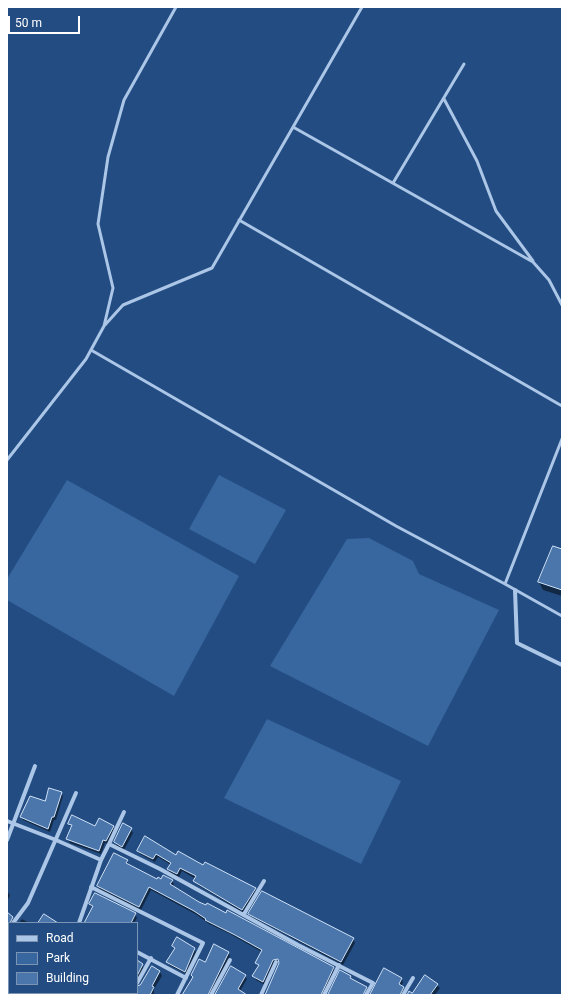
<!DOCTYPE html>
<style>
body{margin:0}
#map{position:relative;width:569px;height:1002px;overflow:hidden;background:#234d82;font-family:Roboto,sans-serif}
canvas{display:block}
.frame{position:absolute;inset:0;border:8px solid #fff;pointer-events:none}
.legend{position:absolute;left:8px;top:922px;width:130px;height:72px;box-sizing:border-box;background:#234d82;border:1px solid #7b94b4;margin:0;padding:5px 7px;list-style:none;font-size:12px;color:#fff}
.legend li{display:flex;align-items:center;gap:8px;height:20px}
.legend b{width:20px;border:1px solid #7b94b4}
.scale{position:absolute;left:8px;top:16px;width:72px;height:18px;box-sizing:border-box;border:2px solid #fff;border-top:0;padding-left:5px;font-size:12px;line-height:14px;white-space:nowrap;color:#fff;-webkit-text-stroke:3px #234d82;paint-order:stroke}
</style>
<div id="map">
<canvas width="569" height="1002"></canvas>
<div class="frame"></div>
<ul class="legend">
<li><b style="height:5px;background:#abc6e7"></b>Road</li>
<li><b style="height:11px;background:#38669f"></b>Park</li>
<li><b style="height:11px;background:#4b76ab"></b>Building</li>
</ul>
<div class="scale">50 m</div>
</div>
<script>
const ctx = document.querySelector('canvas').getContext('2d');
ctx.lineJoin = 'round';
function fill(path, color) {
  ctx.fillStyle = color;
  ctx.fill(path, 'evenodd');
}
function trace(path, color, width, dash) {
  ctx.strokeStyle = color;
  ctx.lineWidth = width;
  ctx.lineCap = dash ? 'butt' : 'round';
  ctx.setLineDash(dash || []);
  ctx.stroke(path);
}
fill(new Path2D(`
 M 219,475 L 286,510 L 255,564 L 189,529 Z
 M 67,480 L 239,576 L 174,696 L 7,600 L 7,579 Z
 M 369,538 L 413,561 L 419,574 L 499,610 L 428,746 L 270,666 L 347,539 Z
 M 267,719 L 401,781 L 361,864 L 224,798 Z`), '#38669f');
fill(new Path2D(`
 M 562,550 L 562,596 L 543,590 L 539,582 Z
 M 61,793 L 63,796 L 56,820 L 54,820 L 50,832 L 23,820 L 21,817 Z
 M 70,824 L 96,827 L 113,826 L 115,830 L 108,844 L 105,843 L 101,854 L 70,843 L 68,839 L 72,827 Z
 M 131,829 L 133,833 L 124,850 L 117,846 L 115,842 Z
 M 138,851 L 176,857 L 255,889 L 257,892 L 244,913 L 198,885 L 196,879 L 182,871 L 179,877 L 170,873 L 168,869 L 171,865 L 158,857 L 155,862 L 140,854 Z
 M 127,861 L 129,865 L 158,880 L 172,881 L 174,884 L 173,887 L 198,903 L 333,968 L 335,971 L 324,995 L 276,995 L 281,962 L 275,964 L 265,985 L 256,980 L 254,976 L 259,966 L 256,963 L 262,952 L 230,934 L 209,924 L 197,915 L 151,890 L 141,910 L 100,890 L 98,886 Z
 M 7,891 L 10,895 L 7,902 Z
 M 263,892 L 353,939 L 355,943 L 343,965 L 252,917 L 249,914 Z
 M 90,904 L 135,914 L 137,918 L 134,923 L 85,923 L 93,908 Z
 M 7,913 L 15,922 L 9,923 L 7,932 Z
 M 22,919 L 29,923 L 19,923 Z
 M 9,934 L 9,993 L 51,993 L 49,995 L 19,994 L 7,995 L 7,935 Z
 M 173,946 L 194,949 L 196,952 L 186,974 L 169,965 L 168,962 L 175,949 Z
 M 228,952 L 230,956 L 211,995 L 186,995 L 194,978 L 192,975 L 205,964 Z
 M 137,962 L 145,969 L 137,983 Z
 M 152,968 L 160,972 L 162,976 L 154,989 L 154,995 L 134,995 L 133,993 L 137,993 L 137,987 L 140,986 Z
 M 245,976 L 247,979 L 240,991 L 246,995 L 216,995 Z
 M 426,976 L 440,988 L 435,995 L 408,995 L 413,994 Z
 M 401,978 L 403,982 L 401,986 L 405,991 L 403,995 L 371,995 Z
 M 82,993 L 133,993 L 131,995 L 122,993 L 118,995 L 80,995 Z`), '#0007');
const building = new Path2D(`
 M 553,546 L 562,549 L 562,590 L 538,582 Z
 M 49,788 L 62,792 L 54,817 L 52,817 L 48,829 L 20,817 L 30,796 L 45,801 Z
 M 72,815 L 95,826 L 99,818 L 114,826 L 106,841 L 103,840 L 99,851 L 66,839 L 72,825 L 68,824 Z
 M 123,823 L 132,828 L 122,847 L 114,842 Z
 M 145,836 L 176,855 L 178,851 L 203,865 L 205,862 L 256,888 L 242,910 L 193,881 L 196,876 L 180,868 L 177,874 L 167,869 L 171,863 L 156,854 L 153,859 L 137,851 Z
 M 114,853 L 128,860 L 126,863 L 157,879 L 158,877 L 161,879 L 163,875 L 173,880 L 170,884 L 199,902 L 206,905 L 207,903 L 226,913 L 227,910 L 334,967 L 321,995 L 265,995 L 279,963 L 278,959 L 273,960 L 263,982 L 252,976 L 259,965 L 255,963 L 262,950 L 235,935 L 205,920 L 206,919 L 194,911 L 149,887 L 139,907 L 97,886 Z
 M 262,891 L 354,938 L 341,962 L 248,914 Z
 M 95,893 L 136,913 L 131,923 L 84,923 L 93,906 L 89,904 Z
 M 7,912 L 13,917 L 10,923 L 7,923 Z
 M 44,914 L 58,923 L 38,923 Z
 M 177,937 L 195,948 L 185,972 L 166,962 L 175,948 L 172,946 Z
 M 214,944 L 229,952 L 208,995 L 182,995 L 193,977 L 191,975 L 199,959 L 205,962 Z
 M 137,960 L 143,964 L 137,976 Z
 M 152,966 L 160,971 L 152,986 L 154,987 L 150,995 L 137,995 L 137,986 L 140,985 Z
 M 231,966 L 246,975 L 238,989 L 247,995 L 215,995 Z
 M 384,968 L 402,978 L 399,984 L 404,987 L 400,995 L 370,995 Z
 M 340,970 L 351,976 L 350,978 L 367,987 L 363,995 L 328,995 Z
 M 425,975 L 438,984 L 430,995 L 407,995 L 409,991 L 412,993 Z`);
fill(building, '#4b76ab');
trace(building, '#cee0f6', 1);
trace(new Path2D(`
 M 444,99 L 477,161 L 496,211 L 533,261
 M 293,127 L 533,262 L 549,280 L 562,305
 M 393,183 L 464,64
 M 239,220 L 562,406
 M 104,326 L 113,288 L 98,224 L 108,157 L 124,100 L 176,7
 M 91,350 L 396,526 L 505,584 L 562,439
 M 7,460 L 86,359 L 104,326 L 123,305 L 212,268 L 362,7
 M 505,584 L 562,616`), '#abc6e7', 3);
trace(new Path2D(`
 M 515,590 L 517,643 L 562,665
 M 7,821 L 56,840 L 101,860 L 109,844 L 160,869 L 298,945 L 373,983 L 366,995
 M 7,840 L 35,766
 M 109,844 L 124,812
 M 91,887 L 203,943 L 177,995
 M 244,914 L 264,881
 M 13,923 L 28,903 L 76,793
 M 79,923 L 101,860
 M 7,931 L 9,928
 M 137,952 L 186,978
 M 137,983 L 151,958
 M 119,993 L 123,995
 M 17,995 L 18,993
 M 130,995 L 131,993
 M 211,995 L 230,960
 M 261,995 L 276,962
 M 324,995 L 339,965
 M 403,995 L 413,978`), '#abc6e7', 4);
</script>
